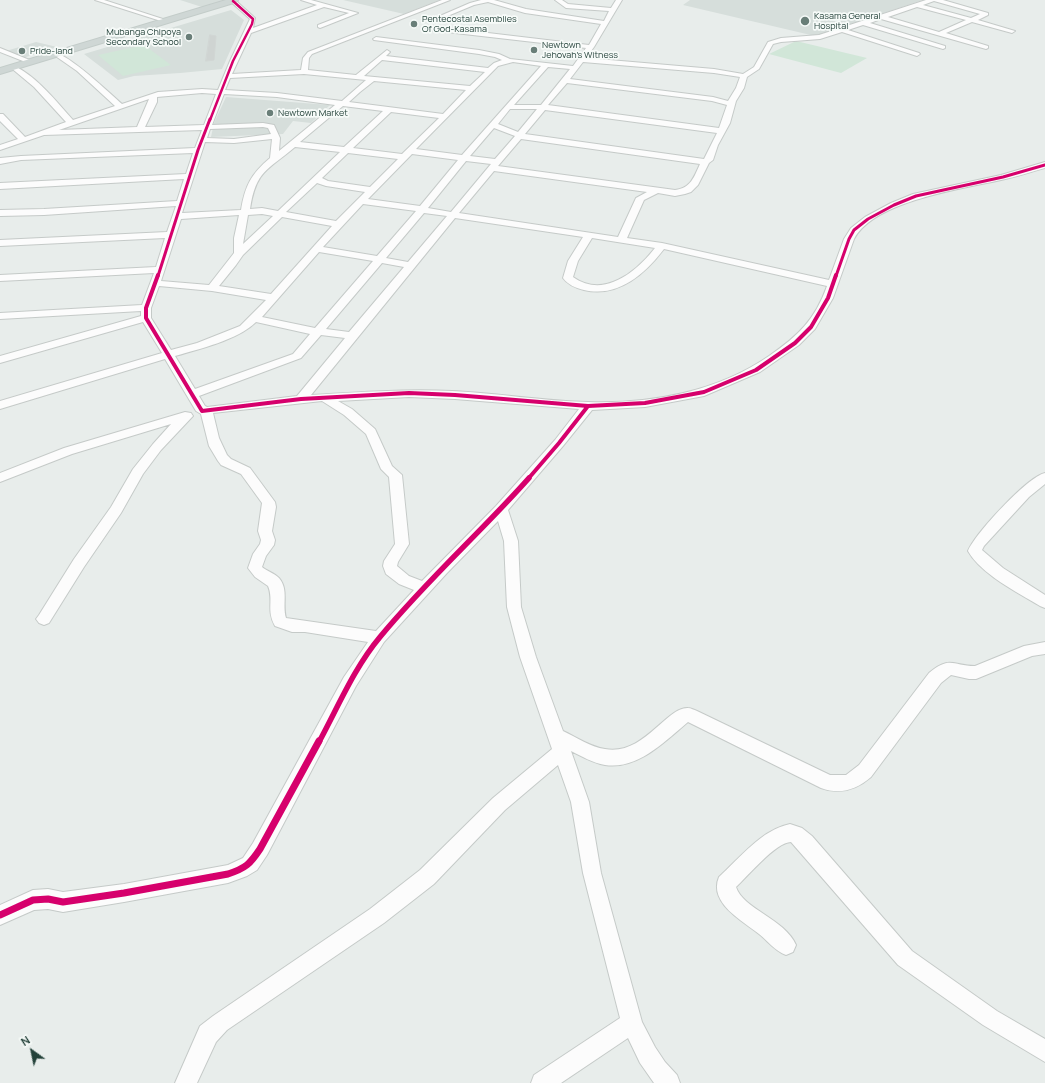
<!DOCTYPE html>
<style>
body{margin:0}
#map{position:relative;width:1045px;height:1083px;overflow:hidden;background:#e8edeb;font-family:Manrope,sans-serif}
canvas{display:block}
.north{position:absolute;left:12px;top:1031px;width:40px;height:40px;-webkit-text-stroke:3px #f7fbf9;paint-order:stroke;rotate:327deg;font-size:11px;font-weight:700;line-height:16px;text-align:center;color:#24423a}
.north::after{content:'';display:block;margin:auto;width:14px;height:18px;background:#24423a;clip-path:polygon(50% 0,100% 100%,50% 72%,0 100%)}
</style>
<div id="map">
<canvas width="1045" height="1083"></canvas>
<div class="north">N</div>
</div>
<script>
const ctx = document.querySelector('canvas').getContext('2d');
ctx.lineJoin = 'round';
function fill(path, color) {
  ctx.fillStyle = color;
  ctx.fill(path, 'evenodd');
}
function trace(path, color, width, dash) {
  ctx.strokeStyle = color;
  ctx.lineWidth = width;
  ctx.lineCap = dash ? 'butt' : 'round';
  ctx.setLineDash(dash || []);
  ctx.stroke(path);
}
function drawText(font, color, halo, rows, align = 'center') {
  ctx.font = font + ' Manrope,sans-serif';
  ctx.lineWidth = 3.5;
  ctx.setLineDash([]);
  ctx.textBaseline = 'middle';
  ctx.strokeStyle = halo;
  ctx.fillStyle = color;
  for (const [text, x, y, turn = 0] of rows) {
    ctx.save();
    ctx.translate(x, y);
    ctx.rotate((+turn || 0) * Math.PI / 180);
    ctx.textAlign = isNaN(turn) ? turn : align;
    if (halo) ctx.strokeText(text, 0, 0);
    ctx.fillText(text, 0, 0);
    ctx.restore();
  }
}
fill(new Path2D(`
 M 180,0 L 225,0 L 202,7 Z
 M 343,0 L 440,0 L 404,14 Z
 M 690,0 L 923,0 L 815,36 L 683,5 Z
 M 231,10 L 244,20 L 222,69 L 180,73 L 134,76 L 118,80 L 84,54 Z
 M 36,42 L 57,47 L 23,58 L 6,51 Z
 M 226,97 L 330,105 L 311,123 L 293,121 L 283,134 L 211,137 L 214,123 Z`), '#d6dedb');
fill(new Path2D(`
 M 796,41 L 867,58 L 841,73 L 769,54 Z
 M 144,45 L 171,65 L 123,76 L 98,55 Z`), '#d1e6d8');
const building = new Path2D(`
 M 210,35 L 216,36 L 214,60 L 206,61 Z`);
fill(building, '#cfd4d2');
trace(building, '#d1d6d4', 1);
const minor = new Path2D(`
 M 95,0 L 104,0 L 169,21 L 164,22 Z
 M 231,0 L 235,0 L 255,18 L 253,28 L 317,5 L 301,0 L 311,0 L 358,13 L 320,28 L 318,27 L 318,25 L 349,13 L 324,7 L 251,33 L 232,74 L 301,70 L 303,58 L 308,52 L 442,0 L 450,0 L 312,54 L 309,58 L 308,70 L 356,75 L 387,50 L 390,52 L 386,56 L 488,68 L 494,63 L 502,60 L 495,57 L 479,54 L 374,40 L 373,39 L 376,37 L 479,50 L 499,54 L 510,59 L 573,66 L 586,48 L 429,30 L 426,28 L 429,26 L 589,45 L 601,24 L 525,13 L 488,2 L 474,5 L 438,20 L 433,19 L 470,3 L 481,0 L 494,0 L 526,9 L 604,21 L 609,11 L 566,8 L 555,0 L 562,0 L 568,4 L 611,8 L 616,0 L 622,0 L 594,47 L 586,58 L 714,69 L 743,74 L 754,67 L 768,42 L 781,38 L 819,35 L 926,0 L 943,0 L 988,13 L 988,15 L 978,20 L 1015,31 L 1012,33 L 972,22 L 946,33 L 988,46 L 988,48 L 986,49 L 881,19 L 870,23 L 945,46 L 945,48 L 943,49 L 863,25 L 848,30 L 919,53 L 920,54 L 917,56 L 842,32 L 820,39 L 781,42 L 773,44 L 759,69 L 747,77 L 744,88 L 736,101 L 730,123 L 718,145 L 713,160 L 709,163 L 698,185 L 691,192 L 685,194 L 675,196 L 658,193 L 644,200 L 627,238 L 662,243 L 829,280 L 844,239 L 851,228 L 865,217 L 891,203 L 913,194 L 1001,175 L 1045,162 L 1045,168 C 1030,172 1016,177 1001,180 C 961,189 874,201 854,239 L 833,298 L 815,329 L 799,345 L 760,372 L 704,396 L 645,407 L 592,410 L 563,446 L 508,510 L 518,541 L 521,607 L 536,657 L 563,731 C 576,737 590,747 605,749 C 644,756 666,707 688,708 C 691,708 694,710 697,711 L 830,775 L 846,775 L 859,765 L 929,673 C 950,655 953,666 975,666 L 1024,646 L 1045,642 L 1045,654 L 1032,656 L 976,679 L 969,679 L 951,675 L 941,683 L 871,777 C 856,790 840,795 821,788 L 688,722 C 665,741 638,770 605,765 C 593,763 581,756 571,751 L 589,802 L 601,873 L 642,1022 L 655,1047 L 665,1062 L 677,1075 L 680,1083 L 654,1083 L 640,1063 L 628,1038 L 561,1083 L 531,1083 L 534,1075 L 620,1018 L 583,873 L 571,802 L 558,765 L 505,810 L 434,884 L 384,923 L 227,1030 L 216,1042 L 197,1083 L 175,1083 L 200,1026 L 213,1016 L 370,909 L 420,870 L 493,798 L 552,749 L 520,657 L 507,607 L 504,541 L 498,521 L 447,573 L 384,642 L 356,686 L 267,855 L 257,870 L 247,876 L 228,883 L 124,902 L 63,912 L 48,909 L 34,910 L 0,925 L 0,905 L 33,890 L 48,889 L 63,892 L 124,884 L 228,865 L 243,858 L 253,843 L 344,677 L 368,642 L 305,632 L 292,632 L 275,626 C 266,610 274,600 268,586 L 255,577 L 248,568 L 253,554 L 260,544 L 261,540 L 258,531 L 262,503 L 241,474 L 221,465 L 218,461 L 209,446 L 201,414 L 196,411 L 165,359 L 0,409 L 0,401 L 162,353 L 143,322 L 0,363 L 0,356 L 141,316 L 141,311 L 0,319 L 0,313 L 142,305 L 154,273 L 0,281 L 0,275 L 156,267 L 165,238 L 0,246 L 0,240 L 167,232 L 176,206 L 44,215 L 0,216 L 0,210 L 44,209 L 177,201 L 184,179 L 0,189 L 0,183 L 186,174 L 193,153 L 21,160 L 0,164 L 0,158 L 21,156 L 195,148 L 202,130 L 44,135 L 0,150 L 0,145 L 18,139 L 0,121 L 0,114 L 3,114 L 25,137 L 66,122 L 34,87 L 10,67 L 15,66 C 39,79 55,100 73,120 L 115,106 L 77,71 L 54,55 L 54,53 C 65,51 111,94 122,104 L 158,92 L 202,89 L 218,90 L 230,61 L 250,19 L 231,2 ZM 934,1 L 980,14 L 971,18 L 923,5 ZM 917,7 L 966,20 L 939,32 L 888,17 ZM 382,60 L 485,72 L 470,86 L 364,76 ZM 513,62 L 541,66 L 462,155 L 416,149 L 498,66 ZM 583,62 L 714,73 L 740,77 L 736,88 L 728,101 L 713,97 L 570,79 ZM 548,67 L 570,69 L 541,105 L 514,105 ZM 304,74 L 366,80 L 342,101 L 277,93 L 225,90 L 230,78 ZM 374,81 L 466,90 L 443,114 L 349,102 L 360,92 ZM 567,83 L 712,101 L 727,105 L 719,128 L 548,105 ZM 202,93 L 216,94 L 204,125 L 145,127 L 157,102 L 157,97 ZM 224,94 L 277,97 L 335,105 L 279,151 L 280,138 L 274,125 L 263,123 L 212,125 ZM 149,99 L 137,127 L 59,130 ZM 343,106 L 383,111 L 344,147 L 300,142 ZM 510,109 L 537,109 L 518,132 L 498,124 ZM 545,110 L 717,133 L 704,159 L 525,134 ZM 391,112 L 439,118 L 402,154 L 353,148 ZM 263,127 L 268,128 L 271,134 L 234,139 L 207,138 L 210,129 ZM 494,128 L 515,136 L 495,159 L 470,156 ZM 272,139 L 270,158 C 251,174 245,186 241,210 L 182,213 L 205,142 L 234,143 ZM 521,139 L 700,164 C 694,177 691,188 675,190 L 498,166 ZM 295,147 L 340,152 L 278,211 L 262,208 L 250,209 C 256,170 268,170 295,147 ZM 348,153 L 398,159 L 370,187 L 328,181 L 322,178 ZM 412,154 L 458,160 L 420,206 L 368,199 ZM 466,161 L 491,164 L 451,212 L 428,208 ZM 494,171 L 647,192 L 636,198 L 618,237 L 459,213 ZM 317,183 L 326,186 L 365,192 L 336,221 L 286,212 ZM 363,204 L 416,211 L 377,256 L 323,247 ZM 424,213 L 447,216 L 408,262 L 386,258 ZM 262,214 L 273,216 L 243,244 L 248,215 ZM 239,215 L 234,238 L 234,253 L 209,285 L 161,281 L 181,219 ZM 282,217 L 332,226 L 271,294 L 219,286 L 236,265 L 243,255 ZM 455,218 L 583,237 L 568,261 L 563,278 C 568,285 576,288 584,290 C 618,298 645,274 664,249 L 827,286 C 815,320 798,336 769,356 C 717,392 650,404 588,402 C 542,401 497,393 452,391 C 405,389 358,392 311,395 ZM 592,238 L 655,248 C 636,272 604,299 573,277 L 578,261 ZM 319,252 L 373,261 L 315,328 L 262,317 ZM 382,263 L 404,267 L 349,332 L 326,329 ZM 159,286 L 212,291 L 266,300 L 240,326 L 197,343 L 171,350 L 151,318 L 151,308 ZM 256,322 L 310,334 L 293,354 L 195,389 L 175,356 C 199,349 238,340 256,322 ZM 321,335 L 345,338 L 297,396 L 207,407 L 205,406 L 199,396 L 301,358 ZM 409,397 L 455,399 L 579,409 L 555,440 L 496,506 L 422,581 L 409,576 L 397,566 L 398,562 L 409,544 L 402,475 L 392,466 L 375,429 L 352,409 L 338,401 ZM 322,401 L 344,415 L 366,434 L 381,469 L 389,477 L 395,544 L 384,561 L 383,566 L 386,574 L 399,584 L 414,590 L 376,631 L 286,618 C 282,604 289,590 279,578 C 274,573 267,571 262,567 L 266,556 L 274,545 L 275,540 L 272,531 L 276,507 L 275,502 L 250,468 L 231,459 L 227,455 L 219,438 L 213,413 Z
 M 0,48 L 32,61 L 33,62 L 28,63 L 0,52 Z
 M 185,412 L 191,413 L 193,416 L 161,450 L 143,474 L 121,513 L 84,567 L 49,623 L 44,625 L 39,623 L 36,619 L 39,615 L 74,559 L 111,507 L 133,469 L 153,444 L 171,424 L 72,454 L 0,482 L 0,473 L 64,448 Z
 M 1045,473 L 1045,484 L 1029,497 L 984,546 L 982,550 L 1003,568 L 1045,595 L 1045,608 L 1040,606 C 1017,592 981,574 968,551 C 975,534 1027,477 1045,473 Z
 M 790,824 L 802,828 L 812,836 L 912,951 L 997,1011 L 1045,1039 L 1045,1062 L 983,1025 L 898,965 L 791,842 C 776,842 748,876 736,887 C 743,909 785,919 796,945 L 793,952 L 786,955 C 775,951 768,941 759,934 C 743,921 708,903 719,877 C 740,858 761,830 790,824 Z`);
const major = new Path2D(`
 M 226,0 L 238,0 L 237,2 L 0,74 L 0,68 Z`);
trace(minor, '#c5cac8', 2);
trace(major, '#c3ccc9', 2);
fill(minor, '#fcfcfc');
fill(major, '#cfd7d5');
trace(new Path2D(`
 M 210,120 L 233,61 L 252,24 L 253,19 L 233,1`), '#d6006c', 2.5);
trace(new Path2D(`
 M 158,276 L 198,150 L 210,119
 M 836,276 L 849,239 L 854,230 L 868,219 L 894,205 L 916,196 L 1003,177 L 1045,165`), '#d6006c', 3);
trace(new Path2D(`
 M 158,275 L 146,308 L 146,318 L 202,411 L 301,399 L 409,393 L 455,395 L 588,406 L 645,403 L 704,392 L 756,370 L 795,343 L 811,327 L 828,298 L 836,275
 M 528,479 L 559,443 L 588,406`), '#d6006c', 4);
trace(new Path2D(`
 M 319,742 C 338,707 354,668 380,637 C 426,581 481,532 529,478`), '#d6006c', 5.5);
trace(new Path2D(`
 M 0,915 L 33,900 L 48,899 L 63,902 L 124,893 L 228,874 C 246,868 250,864 260,849 L 319,741`), '#d6006c', 7);
for (const [x, y, r, color] of [
 [805,21,5,"#697e78"],
 [414,24,4,"#697e78"],
 [189,37,4,"#697e78"],
 [534,50,4,"#697e78"],
 [22,51,4,"#697e78"],
 [270,113,4,"#697e78"]
]) {
  const dot = new Path2D();
  dot.arc(x, y, r, 0, 2 * Math.PI);
  ctx.fillStyle = color;
  ctx.fill(dot);
  trace(dot, '#f7fbf9', 1.5);
}
drawText('9px', '#24423a', '#f7fbf9', [
 ["Kasama General",814,16],
 ["Hospital",814,26],
 ["Pentecostal Asemblies",422,19],
 ["Of God-Kasama",422,29],
 ["Mubanga Chipoya",181,32,"right"],
 ["Secondary School",181,42,"right"],
 ["Newtown",542,45],
 ["Jehovah's Witness",542,55],
 ["Pride-land",30,51],
 ["Newtown Market",278,113]
], 'left');
</script>
